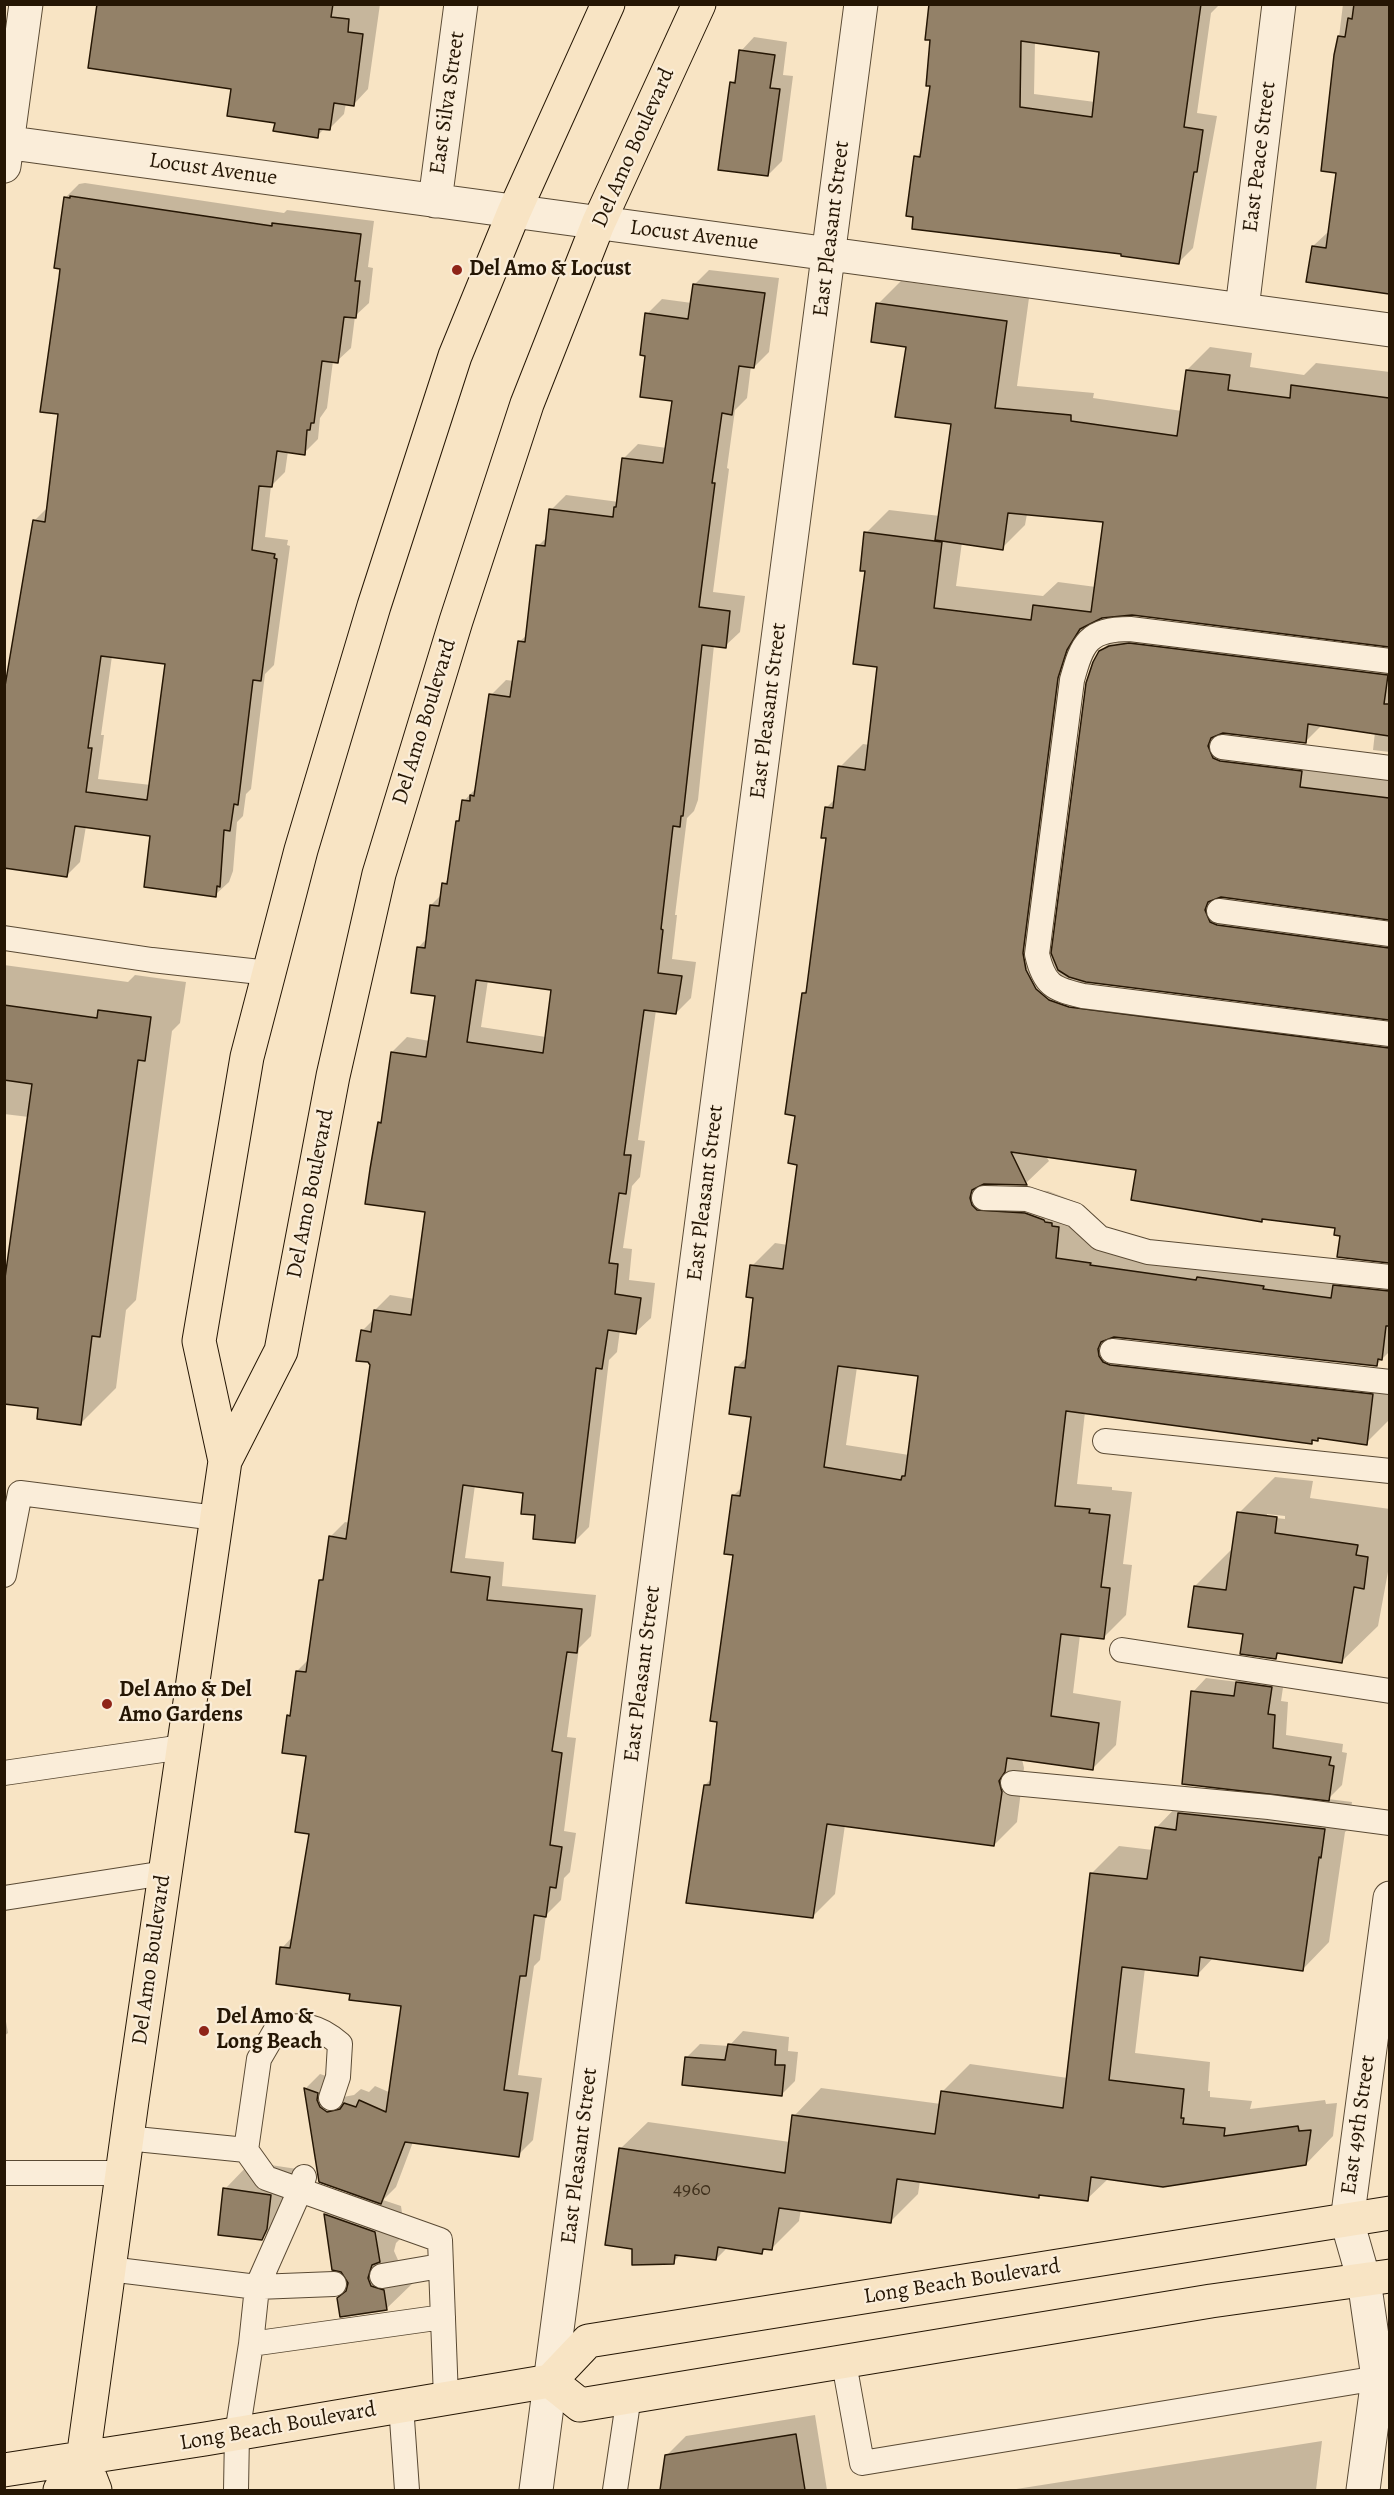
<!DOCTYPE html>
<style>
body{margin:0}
#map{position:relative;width:1394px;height:2495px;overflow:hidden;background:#f8e4c4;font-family:Alegreya,serif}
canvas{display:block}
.frame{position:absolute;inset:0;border:6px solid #251604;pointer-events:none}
</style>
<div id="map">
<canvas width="1394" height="2495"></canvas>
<div class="frame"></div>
</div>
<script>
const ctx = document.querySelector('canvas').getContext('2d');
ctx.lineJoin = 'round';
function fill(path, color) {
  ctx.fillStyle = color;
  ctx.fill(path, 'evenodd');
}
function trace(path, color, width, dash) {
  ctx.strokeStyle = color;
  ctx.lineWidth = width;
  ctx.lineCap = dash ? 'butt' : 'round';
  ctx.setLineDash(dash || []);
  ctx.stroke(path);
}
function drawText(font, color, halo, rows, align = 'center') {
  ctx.font = font + ' Alegreya,serif';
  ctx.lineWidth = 4.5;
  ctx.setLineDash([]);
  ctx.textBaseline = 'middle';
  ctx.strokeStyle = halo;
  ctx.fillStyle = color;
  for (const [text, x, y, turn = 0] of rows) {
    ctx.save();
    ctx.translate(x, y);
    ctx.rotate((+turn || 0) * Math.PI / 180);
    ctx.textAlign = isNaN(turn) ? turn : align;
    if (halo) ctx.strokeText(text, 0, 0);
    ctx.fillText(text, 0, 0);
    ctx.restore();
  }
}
fill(new Path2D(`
 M 99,4 L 380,4 L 368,89 L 354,104 L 346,103 L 344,114 L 329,129 L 325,128 L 317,136 L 276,121 L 233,88 Z
 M 931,4 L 1220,4 L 1211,13 L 1197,113 L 1217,116 L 1193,248 L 1179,262 L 916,157 L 923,150 L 932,85 ZM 1035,42 L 1101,51 L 1095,102 L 1034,94 Z
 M 1343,4 L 1390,4 L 1390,293 L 1308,281 L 1313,246 L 1327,233 L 1329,233 L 1338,171 L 1323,169 Z
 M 754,37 L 787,42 L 783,75 L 793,76 L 782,161 L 768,175 L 731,83 L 737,78 L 741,51 Z
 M 85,183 L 284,213 L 287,210 L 374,221 L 368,267 L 373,268 L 369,303 L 355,316 L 351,348 L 337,361 L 333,361 L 327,408 L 320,418 L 318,439 L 304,453 L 288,451 L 285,472 L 271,486 L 265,537 L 288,540 L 287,545 L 290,546 L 274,665 L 265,674 L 251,789 L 246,794 L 243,816 L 237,822 L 233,871 L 229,882 L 215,895 L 152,834 L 86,826 L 80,862 L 66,876 L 34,521 L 48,507 L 60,413 L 61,278 L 65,198 L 79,184 ZM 112,656 L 167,663 L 151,785 L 98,779 L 104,735 L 101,735 Z
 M 709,270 L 779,278 L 769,352 L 754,367 L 751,366 L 747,398 L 735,410 L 727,468 L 729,469 L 713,592 L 745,596 L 740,632 L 725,646 L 714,645 L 698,800 L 694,811 L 687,818 L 675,915 L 677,915 L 672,959 L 696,962 L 691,998 L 676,1013 L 656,1010 L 638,1140 L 645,1141 L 640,1177 L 632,1186 L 623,1248 L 632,1249 L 629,1280 L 655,1283 L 651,1318 L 636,1332 L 620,1330 L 617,1352 L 609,1360 L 589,1527 L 574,1542 L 536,1514 L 525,1492 L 475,1485 L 465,1558 L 504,1562 L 502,1586 L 596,1595 L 591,1636 L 579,1648 L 567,1737 L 576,1738 L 564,1831 L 576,1833 L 570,1872 L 564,1878 L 561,1900 L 546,1915 L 540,1960 L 534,1966 L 518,2075 L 542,2078 L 533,2140 L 518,2155 L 413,2142 L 396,2187 L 383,2200 L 401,2206 L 405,2234 L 396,2243 L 394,2251 L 398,2260 L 410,2264 L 413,2283 L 386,2309 L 338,2298 L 349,2288 L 350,2283 L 342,2270 L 334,2269 L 325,2214 L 349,2191 L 320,2180 L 306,2088 L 320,2074 L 332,2078 L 343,2097 L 354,2095 L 361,2089 L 369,2092 L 375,2086 L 391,2093 L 403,2005 L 352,1992 L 282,1948 L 294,1935 L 311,1832 L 307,1755 L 288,1716 L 292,1712 L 297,1671 L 309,1659 L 320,1580 L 325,1576 L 330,1537 L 345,1522 L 350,1523 L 372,1365 L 362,1331 L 374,1319 L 375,1310 L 390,1295 L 415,1299 L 427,1211 L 379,1123 L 383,1119 L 392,1052 L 407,1037 L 430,1041 L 436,995 L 419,947 L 427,938 L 431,905 L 442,894 L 444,884 L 449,878 L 457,821 L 461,817 L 464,801 L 477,787 L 491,695 L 506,680 L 514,681 L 519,642 L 528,634 L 538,546 L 548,536 L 551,510 L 566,495 L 619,502 L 623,459 L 638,444 L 667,448 L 673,400 L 647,355 L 647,314 L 662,299 L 692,303 L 694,285 ZM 488,980 L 552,989 L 546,1037 L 481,1027 Z
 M 901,281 L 1029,298 L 1017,386 L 1094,393 L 1093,398 L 1182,411 L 1187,370 L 1210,347 L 1252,353 L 1250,367 L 1304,375 L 1316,363 L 1390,372 L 1390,645 L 1132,613 L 1101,616 L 1092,620 L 1080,654 L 1049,946 L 1053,954 L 1100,652 L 1124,628 L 1390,650 L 1390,752 L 1373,750 L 1375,732 L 1322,725 L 1305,742 L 1234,733 L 1237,736 L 1324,749 L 1390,762 L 1390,918 L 1228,897 L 1241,903 L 1390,923 L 1390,1018 L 1087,982 L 1105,988 L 1390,1023 L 1390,1261 L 1339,1256 L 1342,1235 L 1337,1227 L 1264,1217 L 1262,1220 L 1138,1169 L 1046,1156 L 1049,1161 L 1026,1183 L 995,1183 L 1000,1188 L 1048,1191 L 1081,1204 L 1078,1235 L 1390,1266 L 1390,1351 L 1376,1365 L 1120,1337 L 1134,1343 L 1390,1371 L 1389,1420 L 1366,1443 L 1320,1437 L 1311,1442 L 1085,1412 L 1077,1484 L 1112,1487 L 1112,1490 L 1132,1492 L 1123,1564 L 1132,1565 L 1126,1615 L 1103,1638 L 1080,1635 L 1073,1693 L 1121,1701 L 1116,1745 L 1093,1768 L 1022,1759 L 1024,1768 L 1017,1822 L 994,1845 L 845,1825 L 835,1894 L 812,1917 L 705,1785 L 712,1778 L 735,1554 L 734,1495 L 743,1486 L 753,1416 L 736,1368 L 748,1356 L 755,1297 L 752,1266 L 775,1243 L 788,1245 L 799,1163 L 797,1114 L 803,993 L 809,988 L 827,837 L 826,808 L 836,798 L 840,767 L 863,744 L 870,745 L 879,666 L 867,570 L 866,533 L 889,510 L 940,516 L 953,423 L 908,346 L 878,304 ZM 1027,514 L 1105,520 L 1096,587 L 1058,582 L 1043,596 L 956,586 L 962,542 L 1002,548 L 1025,525 ZM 857,1367 L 919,1375 L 909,1455 L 846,1445 Z
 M 4,965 L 128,982 L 135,975 L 186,982 L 180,1023 L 172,1031 L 136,1300 L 126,1310 L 116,1388 L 80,1424 L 29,1117 L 4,1114 Z
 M 1275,1477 L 1313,1481 L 1310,1498 L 1390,1509 L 1390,1561 L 1378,1626 L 1342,1661 L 1280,1652 L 1275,1658 L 1244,1633 L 1195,1586 L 1231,1550 L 1234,1551 L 1239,1513 ZM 1267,1514 L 1285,1516 L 1285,1519 L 1267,1517 Z
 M 1251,1669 L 1285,1674 L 1281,1701 L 1288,1702 L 1286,1735 L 1343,1744 L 1342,1752 L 1347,1753 L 1342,1785 L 1328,1799 L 1352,1802 L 1348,1829 L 1345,1832 L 1329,1942 L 1302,1970 L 1214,1957 L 1198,1974 L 1145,1968 L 1135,2053 L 1210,2062 L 1208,2091 L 1210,2091 L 1210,2097 L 1252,2101 L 1250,2109 L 1325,2100 L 1326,2104 L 1337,2103 L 1333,2136 L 1306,2164 L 1109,2178 L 1087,2199 L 1041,2194 L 1038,2197 L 920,2181 L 918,2194 L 891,2221 L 801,2209 L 799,2221 L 772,2248 L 766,2247 L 762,2252 L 728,2247 L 716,2259 L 681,2254 L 673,2262 L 633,2247 L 620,2149 L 648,2122 L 790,2142 L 794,2116 L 821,2088 L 941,2104 L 942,2092 L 970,2064 L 1068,2078 L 1091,1874 L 1119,1846 L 1153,1850 L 1156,1828 L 1183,1800 L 1192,1801 L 1207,1786 L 1193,1692 L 1206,1678 L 1238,1682 Z
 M 4,2010 L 8,2033 L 4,2036 Z
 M 743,2031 L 789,2037 L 788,2051 L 798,2052 L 795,2081 L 781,2095 L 686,2058 L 700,2044 L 729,2046 Z
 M 251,2162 L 297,2169 L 288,2212 L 262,2238 L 225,2189 Z
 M 815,2415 L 827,2490 L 661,2490 L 666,2456 L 686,2436 Z
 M 1322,2441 L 1316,2490 L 1010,2490 Z`), '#0003');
const building = new Path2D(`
 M 97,4 L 333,4 L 331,17 L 349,19 L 348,32 L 363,34 L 354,106 L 334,103 L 330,130 L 319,129 L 318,138 L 273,131 L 275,123 L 227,116 L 231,89 L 88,68 Z
 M 929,4 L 1201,4 L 1184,127 L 1203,130 L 1197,172 L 1194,172 L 1179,264 L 1121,256 L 1121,254 L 912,229 L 913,217 L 906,216 L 914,156 L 920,157 L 930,86 L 926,86 L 930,40 L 925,40 ZM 1021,41 L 1099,52 L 1092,117 L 1020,107 Z
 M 1354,4 L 1389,4 L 1389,294 L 1306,282 L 1312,246 L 1326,248 L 1336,173 L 1321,171 L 1334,55 L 1338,36 L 1345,37 L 1348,18 L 1352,19 Z
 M 739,50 L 775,55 L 770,88 L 780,89 L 768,176 L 718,170 L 730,82 L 735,83 Z
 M 70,196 L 272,226 L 272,223 L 361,234 L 355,281 L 360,281 L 356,318 L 344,317 L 338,363 L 322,361 L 314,423 L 311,423 L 310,430 L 307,430 L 305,455 L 277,451 L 272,487 L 259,486 L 252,550 L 275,554 L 274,558 L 277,559 L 261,681 L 253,680 L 238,805 L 234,804 L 230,831 L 224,830 L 220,887 L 217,886 L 216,897 L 144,887 L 150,836 L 75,826 L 67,877 L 4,868 L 4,692 L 33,520 L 45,522 L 58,414 L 40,412 L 59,278 L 60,269 L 54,268 L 64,197 L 70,198 ZM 101,656 L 165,664 L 147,800 L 86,792 L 92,748 L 88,748 Z
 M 693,284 L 765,293 L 754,368 L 739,366 L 732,415 L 722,413 L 712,483 L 715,483 L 699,607 L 730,611 L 726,648 L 702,645 L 683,816 L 681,816 L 680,827 L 673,826 L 661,929 L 663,930 L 658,973 L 682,976 L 676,1014 L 644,1010 L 624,1155 L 631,1155 L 626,1194 L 619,1193 L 609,1263 L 618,1264 L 615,1294 L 641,1298 L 636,1334 L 608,1330 L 602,1369 L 596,1368 L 575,1543 L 533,1539 L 535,1515 L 521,1514 L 523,1493 L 463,1485 L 451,1572 L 490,1577 L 487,1600 L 582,1609 L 577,1653 L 567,1652 L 552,1751 L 562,1753 L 550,1845 L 562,1847 L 556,1888 L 550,1887 L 546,1917 L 534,1915 L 526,1976 L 520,1976 L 504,2090 L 528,2093 L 519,2157 L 405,2142 L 381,2204 L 319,2182 L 304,2088 L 318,2093 L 317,2100 L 320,2107 L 327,2112 L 340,2109 L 344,2103 L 356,2107 L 359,2100 L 386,2112 L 401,2006 L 349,2000 L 350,1994 L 276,1984 L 280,1947 L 290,1948 L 309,1834 L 295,1832 L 306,1756 L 282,1753 L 287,1715 L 290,1716 L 296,1671 L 306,1672 L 319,1580 L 323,1580 L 329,1536 L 346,1539 L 370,1365 L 368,1362 L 356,1361 L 361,1330 L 371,1332 L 374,1310 L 411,1315 L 425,1212 L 365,1204 L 370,1169 L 378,1122 L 381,1123 L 391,1052 L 426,1057 L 435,996 L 411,993 L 417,947 L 425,948 L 430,905 L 439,906 L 442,883 L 447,884 L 456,821 L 459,821 L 462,800 L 470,801 L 470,795 L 474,796 L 489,694 L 510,697 L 518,641 L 525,642 L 536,545 L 545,546 L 549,509 L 613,517 L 614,507 L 616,507 L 622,458 L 663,463 L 672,401 L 640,397 L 645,356 L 640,355 L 645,313 L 688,319 ZM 476,980 L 551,990 L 543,1053 L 467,1042 Z
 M 876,303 L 1007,321 L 995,408 L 1071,415 L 1071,421 L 1177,436 L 1186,370 L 1230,375 L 1228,390 L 1290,398 L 1291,385 L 1389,398 L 1389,647 L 1132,615 L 1102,618 L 1080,629 L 1067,650 L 1058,678 L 1023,953 L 1026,970 L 1036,989 L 1049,1000 L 1069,1007 L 1389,1048 L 1389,1263 L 1337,1257 L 1340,1236 L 1334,1235 L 1335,1228 L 1262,1219 L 1262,1222 L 1131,1200 L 1136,1170 L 1011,1152 L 1027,1185 L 984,1184 L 972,1190 L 970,1198 L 972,1205 L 977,1210 L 1025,1213 L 1044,1220 L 1045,1222 L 1052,1223 L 1052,1226 L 1059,1227 L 1056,1258 L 1091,1263 L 1090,1265 L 1196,1280 L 1197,1277 L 1264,1286 L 1263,1289 L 1331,1298 L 1333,1285 L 1389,1291 L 1389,1326 L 1386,1326 L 1382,1360 L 1378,1359 L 1377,1366 L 1114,1337 L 1101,1342 L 1098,1349 L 1099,1356 L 1103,1362 L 1110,1365 L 1373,1394 L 1367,1445 L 1318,1438 L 1318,1441 L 1312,1440 L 1312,1444 L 1066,1411 L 1055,1506 L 1090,1509 L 1089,1513 L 1110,1515 L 1101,1587 L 1110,1588 L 1104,1639 L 1061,1634 L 1051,1716 L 1099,1723 L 1093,1770 L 1007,1758 L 1005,1772 L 999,1781 L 1002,1792 L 994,1846 L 827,1824 L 813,1918 L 686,1903 L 704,1785 L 710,1785 L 717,1722 L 710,1721 L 733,1555 L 724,1554 L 732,1495 L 740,1496 L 751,1417 L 729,1414 L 735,1367 L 745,1368 L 753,1298 L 746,1297 L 750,1265 L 783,1269 L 797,1165 L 788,1163 L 795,1116 L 785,1114 L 802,993 L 806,993 L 826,838 L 821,838 L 825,807 L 833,808 L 838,766 L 865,770 L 877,667 L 853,664 L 865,571 L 860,571 L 864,532 L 942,542 L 934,608 L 1031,620 L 1033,605 L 1091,612 L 1103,522 L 1008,513 L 1003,550 L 935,540 L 951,424 L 895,417 L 906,347 L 871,342 ZM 838,1366 L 918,1376 L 905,1476 L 902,1476 L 901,1480 L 824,1467 Z
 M 1129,643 L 1388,675 L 1384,704 L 1389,704 L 1389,736 L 1308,724 L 1306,743 L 1223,733 L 1211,738 L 1208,746 L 1213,758 L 1220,761 L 1302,771 L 1300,787 L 1389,798 L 1389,920 L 1221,897 L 1208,902 L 1205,910 L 1210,922 L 1217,925 L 1389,948 L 1389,1020 L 1086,982 L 1069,977 L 1058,970 L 1051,953 L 1086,683 L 1093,662 L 1099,651 L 1109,646 Z
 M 4,1005 L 97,1018 L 98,1010 L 151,1017 L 145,1061 L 138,1060 L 100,1337 L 92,1336 L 81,1425 L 37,1419 L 38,1408 L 4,1404 L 4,1285 L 32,1084 L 4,1080 Z
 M 1237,1512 L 1277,1517 L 1275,1533 L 1358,1545 L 1356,1555 L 1368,1557 L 1364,1589 L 1354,1587 L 1342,1663 L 1277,1653 L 1276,1659 L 1240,1654 L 1243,1634 L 1188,1627 L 1194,1586 L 1226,1590 Z
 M 1236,1682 L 1272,1687 L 1268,1714 L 1275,1715 L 1273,1748 L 1331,1757 L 1329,1765 L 1334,1766 L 1329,1801 L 1182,1784 L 1191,1691 L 1234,1696 Z
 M 1178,1813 L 1325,1829 L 1321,1858 L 1319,1857 L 1303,1971 L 1200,1957 L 1198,1976 L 1122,1967 L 1109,2080 L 1184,2089 L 1181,2118 L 1184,2118 L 1183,2124 L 1225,2128 L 1224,2136 L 1298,2126 L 1299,2131 L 1311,2130 L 1306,2165 L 1163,2187 L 1091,2177 L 1088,2201 L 1039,2195 L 1039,2198 L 897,2179 L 891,2223 L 779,2208 L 772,2250 L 763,2249 L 762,2254 L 718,2247 L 716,2260 L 675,2255 L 674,2264 L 632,2265 L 632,2249 L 605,2245 L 619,2148 L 785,2173 L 792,2115 L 935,2134 L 941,2091 L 1063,2108 L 1090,1873 L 1147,1879 L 1155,1827 L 1176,1830 Z
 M 728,2044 L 776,2050 L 775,2065 L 785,2065 L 782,2096 L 682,2085 L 685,2057 L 725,2060 Z
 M 223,2188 L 271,2195 L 267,2229 L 262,2240 L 218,2235 Z
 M 324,2214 L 375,2232 L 380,2262 L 372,2265 L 368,2278 L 371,2286 L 384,2290 L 387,2310 L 340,2317 L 337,2298 L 346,2291 L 348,2283 L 341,2272 L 332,2270 Z
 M 796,2434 L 805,2490 L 660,2490 L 665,2455 Z`);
fill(building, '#938168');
trace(building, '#251604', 1.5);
const lane = new Path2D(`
 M 1390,661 L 1130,629 C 1088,629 1082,643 1072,680 L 1037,954 C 1044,985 1053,989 1083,996 L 1390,1034
 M 1222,747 L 1390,768
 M 1219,911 L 1390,934
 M 4,938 L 152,960 L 269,973
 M 984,1198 L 1027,1199 L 1075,1215 L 1100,1238 L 1148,1252 L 1390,1277
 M 1112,1351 L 1390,1382
 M 1105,1441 L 1390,1471
 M 4,1575 L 20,1493 L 216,1518
 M 1122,1650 L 1390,1691
 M 4,1773 L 183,1747
 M 1013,1783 L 1269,1807 L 1390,1823
 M 4,1898 L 165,1873
 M 126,2138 L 246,2150 L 266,2178 L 440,2240 L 446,2398
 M 246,2150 L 259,2059 L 277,2028 C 305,2024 318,2025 340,2044 L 338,2077 L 331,2098
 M 4,2173 L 122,2173
 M 109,2269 L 257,2287 L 334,2284
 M 382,2276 L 440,2266
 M 251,2344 L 257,2287 L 300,2190 L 304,2177
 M 844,2363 L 862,2463 L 1378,2378
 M 401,2405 L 407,2490
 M 236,2490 L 237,2434 L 251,2344 L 443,2317
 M 615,2490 L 629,2396`);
const street = new Path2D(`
 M 4,142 L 1390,330
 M 4,166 L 26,4
 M 435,201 L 461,4
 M 1242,309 L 1279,4
 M 536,2490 L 861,4
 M 1363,2490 L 1378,2378 L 1364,2280 L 1347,2221 L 1390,1898`);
const primary = new Path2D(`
 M 225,1461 L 199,1341 L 247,1057 L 301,850 L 374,606 L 455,356 L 514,212 L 608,4
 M 550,2381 L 580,2405 L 1211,2301 L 1390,2276
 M 83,2459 L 95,2490
 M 4,2470 L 205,2439 L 550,2381 L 588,2341 L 1390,2213
 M 60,2490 L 83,2459 L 132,2101 L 225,1461 L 281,1351 L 333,1076 L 379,874 L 456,621 L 527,404 L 598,224 L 699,4`);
trace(lane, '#5a4a34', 26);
trace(street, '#5a4a34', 35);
trace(primary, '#251604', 35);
trace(lane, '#faedd9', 24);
trace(street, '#faedd9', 33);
trace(primary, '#f8e4c4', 33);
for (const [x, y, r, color] of [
 [457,270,6,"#8f2418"],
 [107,1704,6,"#8f2418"],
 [204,2031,6,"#8f2418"]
]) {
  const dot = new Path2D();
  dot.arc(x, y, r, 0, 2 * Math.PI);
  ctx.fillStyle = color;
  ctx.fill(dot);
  trace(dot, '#faedd9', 2);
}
drawText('20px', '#40311d', null, [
 ["4960",692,2190]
]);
drawText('22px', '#251604', '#faedd9', [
 ["East Silva Street",448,103,-82],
 ["Del Amo Boulevard",634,148,-66],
 ["East Peace Street",1260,157,-83],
 ["Locust Avenue",213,170,8],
 ["East Pleasant Street",832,229,-83],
 ["Locust Avenue",694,236,7],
 ["East Pleasant Street",769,711,-83],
 ["Del Amo Boulevard",425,722,-73],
 ["East Pleasant Street",706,1193,-83],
 ["Del Amo Boulevard",311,1194,-79],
 ["East Pleasant Street",643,1674,-83],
 ["Del Amo Boulevard",152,1960,-82],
 ["East 49th Street",1359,2125,-82],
 ["East Pleasant Street",580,2156,-83],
 ["Long Beach Boulevard",962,2282,-9],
 ["Long Beach Boulevard",278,2427,-10]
]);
drawText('bold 22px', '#251604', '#faedd9', [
 ["Del Amo & Locust",469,270],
 ["Del Amo & Del",119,1691],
 ["Amo Gardens",119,1716],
 ["Del Amo &",216,2018],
 ["Long Beach",216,2043]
], 'left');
</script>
